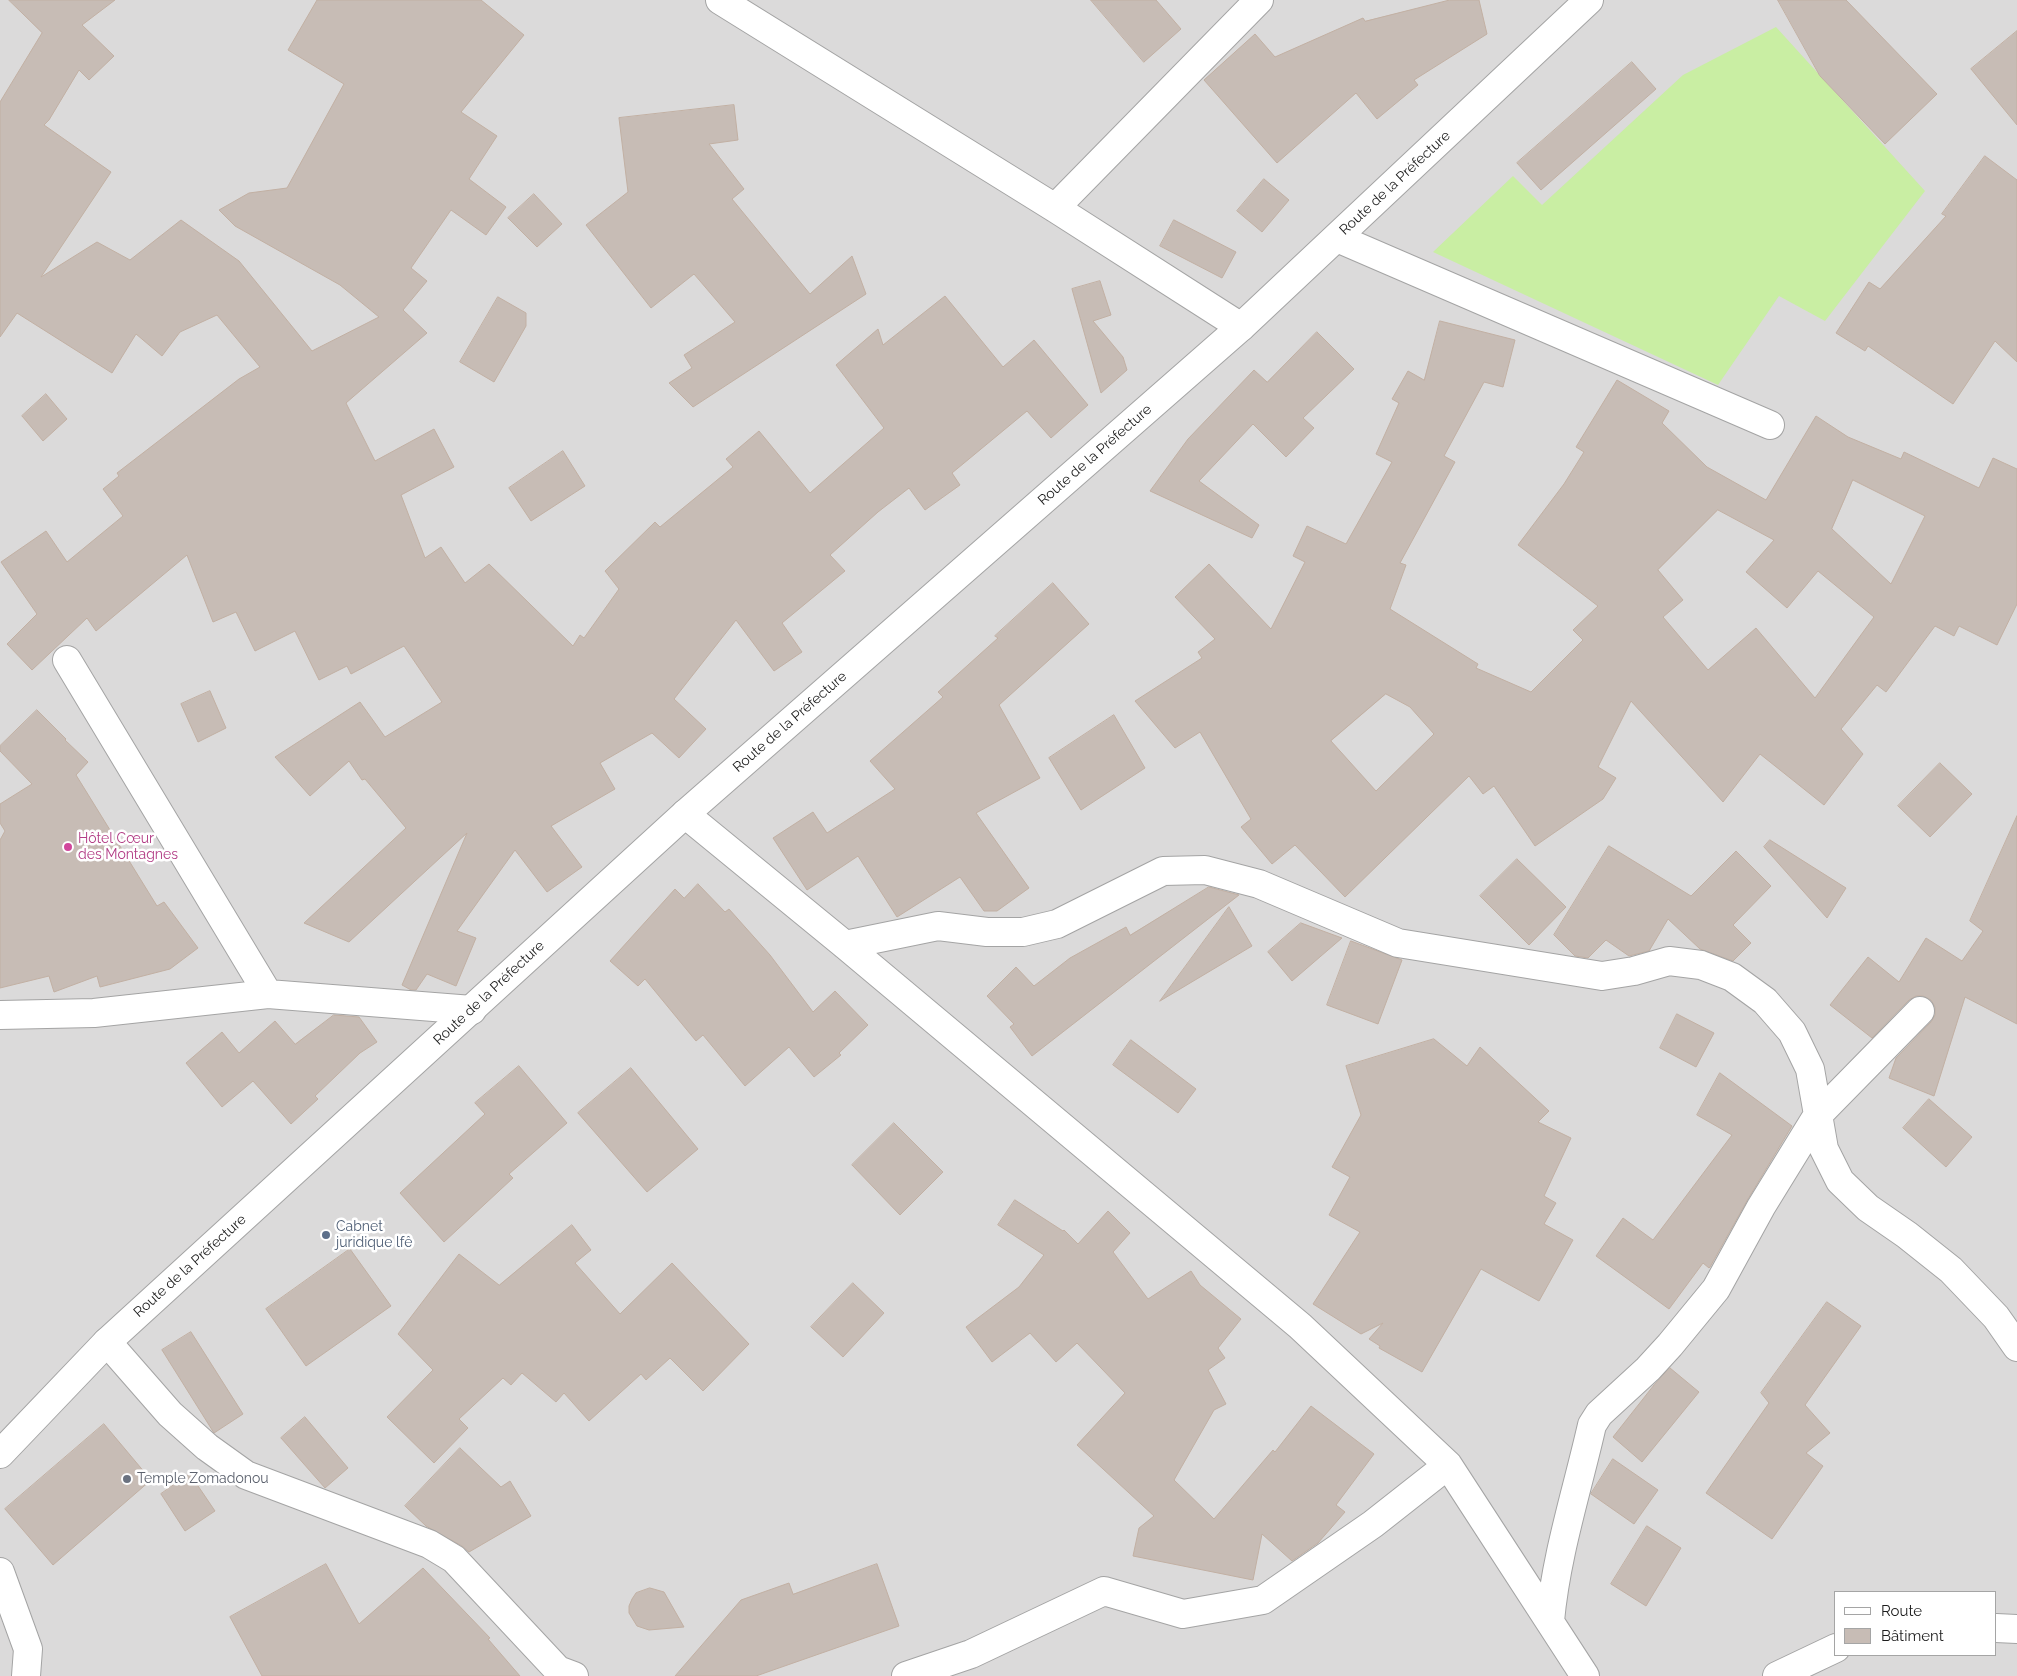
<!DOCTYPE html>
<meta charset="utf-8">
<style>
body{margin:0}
#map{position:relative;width:2017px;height:1676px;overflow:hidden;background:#efebe2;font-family:Raleway,sans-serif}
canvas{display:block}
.legend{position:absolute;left:1834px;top:1591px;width:162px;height:65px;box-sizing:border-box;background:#fff;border:1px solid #a5a5a5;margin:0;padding:6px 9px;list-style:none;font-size:15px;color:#1d1d1d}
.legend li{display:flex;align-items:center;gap:10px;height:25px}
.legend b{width:25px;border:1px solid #a5a5a5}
</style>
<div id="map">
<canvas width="2017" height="1676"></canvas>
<ul class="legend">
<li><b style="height:6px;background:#fff"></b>Route</li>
<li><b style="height:14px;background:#c7bcb5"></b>Bâtiment</li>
</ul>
</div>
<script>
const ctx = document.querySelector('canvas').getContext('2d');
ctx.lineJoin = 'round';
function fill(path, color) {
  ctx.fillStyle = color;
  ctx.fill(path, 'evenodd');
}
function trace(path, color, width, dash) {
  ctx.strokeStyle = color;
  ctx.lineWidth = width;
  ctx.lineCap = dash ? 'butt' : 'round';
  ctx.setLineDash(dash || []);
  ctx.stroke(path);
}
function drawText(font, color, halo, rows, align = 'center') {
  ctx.font = font + ' Raleway,sans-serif';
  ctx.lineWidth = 5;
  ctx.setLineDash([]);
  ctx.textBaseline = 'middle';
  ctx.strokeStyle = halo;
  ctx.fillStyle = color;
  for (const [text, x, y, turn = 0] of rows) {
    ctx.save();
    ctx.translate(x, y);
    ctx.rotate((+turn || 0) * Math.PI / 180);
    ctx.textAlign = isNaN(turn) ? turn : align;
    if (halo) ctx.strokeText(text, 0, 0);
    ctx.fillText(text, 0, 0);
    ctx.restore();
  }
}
fill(new Path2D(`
 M 0,0 L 2017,0 L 2017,1676 L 0,1676 ZM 1836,1592 L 1996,1592 L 1996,1655 L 1836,1655 Z`), '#dbdada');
fill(new Path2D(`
 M 1776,27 L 1925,191 L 1825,321 L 1779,296 L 1718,385 L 1433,252 L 1513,176 L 1542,205 L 1683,75 Z`), '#c9eea3');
const building = new Path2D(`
 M 9,0 L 115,0 L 82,25 L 114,56 L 89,80 L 79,70 L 49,120 L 44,125 L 111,172 L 41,277 L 97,242 L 130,260 L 181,220 L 239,261 L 312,351 L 379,317 L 340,285 L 235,226 L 219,210 L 249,193 L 287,188 L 344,84 L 288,50 L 317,0 L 481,0 L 524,35 L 461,112 L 497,136 L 469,179 L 506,207 L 486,235 L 451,210 L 411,268 L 427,281 L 403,310 L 427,333 L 346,403 L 375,461 L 434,429 L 454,467 L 401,495 L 425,558 L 441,547 L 465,583 L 489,564 L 573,646 L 580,635 L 584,638 L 619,589 L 605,571 L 655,522 L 660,527 L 733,467 L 726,459 L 759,431 L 810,493 L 884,428 L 836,365 L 878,329 L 883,345 L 945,296 L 1003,367 L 1034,340 L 1088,405 L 1051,438 L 1027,411 L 952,473 L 960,485 L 925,510 L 909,488 L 878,512 L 830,555 L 845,571 L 782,623 L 802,652 L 774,671 L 736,620 L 674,699 L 706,729 L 679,758 L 652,733 L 600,763 L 615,789 L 551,826 L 582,867 L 547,892 L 515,850 L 457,931 L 476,938 L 456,986 L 427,974 L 416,990 L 411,990 L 402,985 L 467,833 L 349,942 L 304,923 L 406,828 L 365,779 L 362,780 L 349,761 L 310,796 L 275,757 L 360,702 L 385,737 L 442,702 L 404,646 L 351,674 L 347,666 L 319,680 L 295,631 L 255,651 L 236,612 L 213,622 L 187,555 L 96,631 L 87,618 L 32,670 L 7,644 L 37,614 L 1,562 L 46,531 L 67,562 L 123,516 L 103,489 L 119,476 L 117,473 L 239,379 L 260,367 L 217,315 L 180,332 L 162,356 L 136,334 L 112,373 L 17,313 L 0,337 L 0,102 L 42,33 Z
 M 1091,0 L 1156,0 L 1181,29 L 1144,62 Z
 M 1450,0 L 1479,0 L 1487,34 L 1414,80 L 1418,85 L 1377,119 L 1356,93 L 1277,163 L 1204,80 L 1255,34 L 1275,57 L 1363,18 L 1365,21 Z
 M 1778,0 L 1846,0 L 1937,94 L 1885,144 L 1820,76 Z
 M 2017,31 L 2017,125 L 1971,69 Z
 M 1632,62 L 1656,89 L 1541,190 L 1517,163 Z
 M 734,105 L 738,140 L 709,144 L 744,189 L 732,199 L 810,294 L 852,256 L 866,294 L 693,407 L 669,383 L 692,368 L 684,355 L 735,322 L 694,274 L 651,308 L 586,225 L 628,192 L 619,118 Z
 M 1985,156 L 2017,180 L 2017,362 L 1995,341 L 1953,404 L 1868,346 L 1865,351 L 1836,333 L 1869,282 L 1880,289 L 1946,216 L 1942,214 Z
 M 1264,179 L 1289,200 L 1262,232 L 1237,211 Z
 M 534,194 L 562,224 L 537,247 L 508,218 Z
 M 1174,220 L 1236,252 L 1222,278 L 1160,246 Z
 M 1100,281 L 1111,315 L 1093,321 L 1123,357 L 1127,370 L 1101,393 L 1072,289 Z
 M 498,297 L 526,313 L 526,326 L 494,382 L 460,362 Z
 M 1440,321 L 1515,340 L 1503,387 L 1484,382 L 1444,456 L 1455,462 L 1400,563 L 1406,565 L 1390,609 L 1478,664 L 1476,668 L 1531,692 L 1583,640 L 1573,630 L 1598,606 L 1518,545 L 1564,484 L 1584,452 L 1576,447 L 1617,380 L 1669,411 L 1662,423 L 1707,467 L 1766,500 L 1816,416 L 1848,437 L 1901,459 L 1904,452 L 1979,488 L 1993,458 L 2017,469 L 2017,604 L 1997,645 L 1959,626 L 1954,636 L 1935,626 L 1886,692 L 1877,685 L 1841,729 L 1863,754 L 1824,805 L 1760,754 L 1723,802 L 1631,701 L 1598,767 L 1616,778 L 1603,799 L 1535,846 L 1494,786 L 1483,794 L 1469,776 L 1345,897 L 1295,845 L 1272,864 L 1241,827 L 1251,819 L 1200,732 L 1175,748 L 1135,701 L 1202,658 L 1198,652 L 1215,639 L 1175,597 L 1209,564 L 1271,629 L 1305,562 L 1293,556 L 1307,526 L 1346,544 L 1392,462 L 1376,454 L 1399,403 L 1392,399 L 1408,371 L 1424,380 ZM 1853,480 L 1925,516 L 1891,584 L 1832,529 ZM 1718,510 L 1774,540 L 1746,572 L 1787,608 L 1818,571 L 1874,617 L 1815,698 L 1756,628 L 1708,670 L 1663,617 L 1683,600 L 1658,570 ZM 1386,694 L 1410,707 L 1434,734 L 1376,791 L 1331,741 Z
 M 1317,332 L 1354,369 L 1303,418 L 1314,428 L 1286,457 L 1253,424 L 1199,481 L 1259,525 L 1252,538 L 1150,491 L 1188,439 L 1254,370 L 1267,382 Z
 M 46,394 L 67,419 L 43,441 L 22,416 Z
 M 563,451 L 585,486 L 531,521 L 509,488 Z
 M 1053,583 L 1089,624 L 999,705 L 1040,778 L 976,813 L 1029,888 L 997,911 L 984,911 L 960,877 L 897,917 L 858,856 L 807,890 L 773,838 L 813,812 L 827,833 L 895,789 L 870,761 L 943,697 L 938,692 L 998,638 L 995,636 Z
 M 210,691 L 226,728 L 198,742 L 181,704 Z
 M 37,710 L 66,739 L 65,740 L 88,762 L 76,775 L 157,906 L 164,902 L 198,948 L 170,969 L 100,987 L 97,976 L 54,992 L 49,976 L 0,988 L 0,840 L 5,831 L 0,823 L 0,804 L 32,784 L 0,751 L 0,746 Z
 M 1114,715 L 1145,768 L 1081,810 L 1049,758 Z
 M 1940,763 L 1972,794 L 1930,837 L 1898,806 Z
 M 2017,816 L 2017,1024 L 1965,997 L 1934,1096 L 1889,1078 L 1896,1058 L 1931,1022 L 1935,1015 L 1935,1007 L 1931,1000 L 1923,996 L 1916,996 L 1909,1000 L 1872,1038 L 1830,1005 L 1868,957 L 1899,982 L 1926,938 L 1962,961 L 1983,931 L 1970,921 Z
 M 1770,840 L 1846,888 L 1827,918 L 1764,847 Z
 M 1609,846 L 1691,896 L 1736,851 L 1771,886 L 1733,925 L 1751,943 L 1733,961 L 1700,949 L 1668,919 L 1649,951 L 1629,956 L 1606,940 L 1588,958 L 1575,956 L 1554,935 Z
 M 1517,859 L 1566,907 L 1529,945 L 1480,896 Z
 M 698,884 L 725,912 L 729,909 L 770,955 L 813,1012 L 835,991 L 868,1025 L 839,1053 L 841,1055 L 814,1077 L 789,1047 L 745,1086 L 703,1035 L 696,1041 L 645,979 L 638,986 L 610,961 L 675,889 L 684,898 Z
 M 1209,887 L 1239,895 L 1032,1056 L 1010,1027 L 1014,1024 L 987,996 L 1016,967 L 1034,986 L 1070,958 L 1126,927 L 1130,935 Z
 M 1229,907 L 1252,946 L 1160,1001 Z
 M 1301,923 L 1342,938 L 1292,981 L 1268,952 Z
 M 1351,941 L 1402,960 L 1378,1024 L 1327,1005 Z
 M 1677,1014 L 1714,1033 L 1696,1067 L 1660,1048 Z
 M 334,1015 L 359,1017 L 377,1042 L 360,1053 L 315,1096 L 318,1099 L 291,1124 L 253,1081 L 222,1107 L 186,1063 L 222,1032 L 239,1053 L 275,1021 L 295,1044 Z
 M 1434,1039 L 1467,1066 L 1480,1047 L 1549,1111 L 1538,1122 L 1571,1138 L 1544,1196 L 1556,1203 L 1544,1224 L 1573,1240 L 1539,1301 L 1481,1269 L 1422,1372 L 1379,1348 L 1380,1346 L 1369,1339 L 1383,1323 L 1361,1334 L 1313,1304 L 1360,1232 L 1329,1215 L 1350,1177 L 1332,1167 L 1361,1115 L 1346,1066 Z
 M 1131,1040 L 1196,1089 L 1178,1113 L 1113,1065 Z
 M 519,1066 L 567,1123 L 509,1174 L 513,1178 L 444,1242 L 400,1193 L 485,1114 L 475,1103 Z
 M 631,1068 L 698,1149 L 647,1192 L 578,1113 Z
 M 1720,1073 L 1792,1126 L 1748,1199 L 1710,1267 L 1709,1268 L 1703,1263 L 1669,1309 L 1596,1256 L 1623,1218 L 1653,1240 L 1732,1135 L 1697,1115 Z
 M 1929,1099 L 1972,1137 L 1946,1167 L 1903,1128 Z
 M 894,1123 L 943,1172 L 900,1215 L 852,1165 Z
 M 1015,1200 L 1063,1231 L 1064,1230 L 1078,1244 L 1108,1211 L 1130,1233 L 1113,1252 L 1148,1299 L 1191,1271 L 1200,1285 L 1241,1319 L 1218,1348 L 1225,1358 L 1208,1370 L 1226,1404 L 1214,1410 L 1174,1480 L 1214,1519 L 1273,1450 L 1275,1452 L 1311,1406 L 1374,1454 L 1336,1505 L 1345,1512 L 1318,1543 L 1292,1561 L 1262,1534 L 1253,1580 L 1133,1556 L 1139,1528 L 1154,1516 L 1077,1445 L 1125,1393 L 1077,1343 L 1056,1362 L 1030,1333 L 992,1362 L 966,1327 L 1019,1287 L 1044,1255 L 998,1225 Z
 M 572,1225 L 591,1250 L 575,1263 L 620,1314 L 672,1263 L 749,1344 L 703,1391 L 670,1358 L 646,1380 L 641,1374 L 589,1421 L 564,1393 L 556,1402 L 522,1373 L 511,1385 L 503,1378 L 459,1419 L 468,1428 L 434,1463 L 387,1417 L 433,1370 L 398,1334 L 459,1254 L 499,1285 Z
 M 350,1249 L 391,1306 L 306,1366 L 266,1309 Z
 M 853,1283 L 884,1313 L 843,1357 L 811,1327 Z
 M 1827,1302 L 1861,1326 L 1805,1405 L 1830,1433 L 1806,1453 L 1823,1466 L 1772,1539 L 1706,1493 L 1769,1403 L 1761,1393 Z
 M 191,1332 L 243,1414 L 214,1433 L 162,1350 Z
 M 1670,1368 L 1699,1392 L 1642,1462 L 1613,1437 L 1654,1385 Z
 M 305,1417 L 348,1468 L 325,1488 L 281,1438 Z
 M 104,1424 L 151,1480 L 53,1565 L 5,1509 Z
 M 460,1448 L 501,1487 L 510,1481 L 531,1516 L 469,1552 L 462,1546 L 426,1526 L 405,1506 Z
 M 1613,1459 L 1658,1490 L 1634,1524 L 1591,1494 Z
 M 190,1474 L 215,1511 L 185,1531 L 161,1494 Z
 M 1647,1526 L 1681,1548 L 1646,1606 L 1611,1584 Z
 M 326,1564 L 359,1624 L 423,1568 L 490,1638 L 488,1639 L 520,1676 L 262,1676 L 230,1617 Z
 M 877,1564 L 899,1626 L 756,1676 L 675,1676 L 741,1600 L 789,1583 L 793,1594 Z
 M 650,1588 L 664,1592 L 684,1627 L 649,1630 L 637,1626 L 629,1613 L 629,1606 L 632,1599 L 636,1593 Z`);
fill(building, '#c7bcb5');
trace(building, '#c2b0a3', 1);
const minor = new Path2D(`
 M 720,0 L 1055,208 L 1241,327
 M 1055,208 L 1259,0
 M 1337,238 L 1770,425
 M 67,660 L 268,994
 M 685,814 L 845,945 L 1300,1326 L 1448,1465 L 1585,1676
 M 845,945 L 938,926 L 987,932 L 1023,932 L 1057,924 L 1163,871 L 1205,870 L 1259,884 L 1398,943 L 1602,976 L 1634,971 L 1669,961 L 1701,965 L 1732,977 L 1765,1001 L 1792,1032 L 1810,1069 L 1824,1149 L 1840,1181 L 1868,1208 L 1907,1235 L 1951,1270 L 1996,1317 L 2017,1347
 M 0,1015 L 94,1013 L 268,994 L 472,1010
 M 107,1342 L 170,1414 L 207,1447 L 246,1475 L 429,1544 L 454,1559 L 558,1670 L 574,1676
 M 0,1572 L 28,1649 L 26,1676
 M 1550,1621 C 1556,1555 1577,1491 1592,1425 L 1599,1414 L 1648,1369 L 1670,1345 L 1716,1289 L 1761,1207 L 1817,1116 L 1920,1011
 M 1996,1628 L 2017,1629
 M 906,1676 L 971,1654 L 1104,1591 L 1183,1614 L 1263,1600 L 1373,1524 L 1448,1465
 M 1777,1676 L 1836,1648`);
const tertiary = new Path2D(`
 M 0,1454 L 107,1342 L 685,814 L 1241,327 L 1589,0`);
trace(minor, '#a4a4a4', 30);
trace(tertiary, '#a4a4a4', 30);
trace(minor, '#fff', 28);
trace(tertiary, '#fff', 28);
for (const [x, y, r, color] of [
 [68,847,5,"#d1479c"],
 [326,1235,5,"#5c6f8a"],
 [127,1479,5,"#6b7280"]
]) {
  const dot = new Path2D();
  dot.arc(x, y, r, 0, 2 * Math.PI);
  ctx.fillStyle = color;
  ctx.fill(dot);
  trace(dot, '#fff', 2);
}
drawText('14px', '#1d1d1d', '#fff', [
 ["Route de la Préfecture",1395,183,-43],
 ["Route de la Préfecture",1095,455,-41],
 ["Route de la Préfecture",790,722,-41],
 ["Route de la Préfecture",489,993,-43],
 ["Route de la Préfecture",190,1266,-42]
]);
drawText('14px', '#b23c85', '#fff', [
 ["Hôtel Cœur",78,839],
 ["des Montagnes",78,855]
], 'left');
drawText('14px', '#4e5e75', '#fff', [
 ["Cabnet",336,1227],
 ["juridique lfê",336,1243]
], 'left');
drawText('14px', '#5b616d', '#fff', [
 ["Temple Zomadonou",137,1479]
], 'left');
</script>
